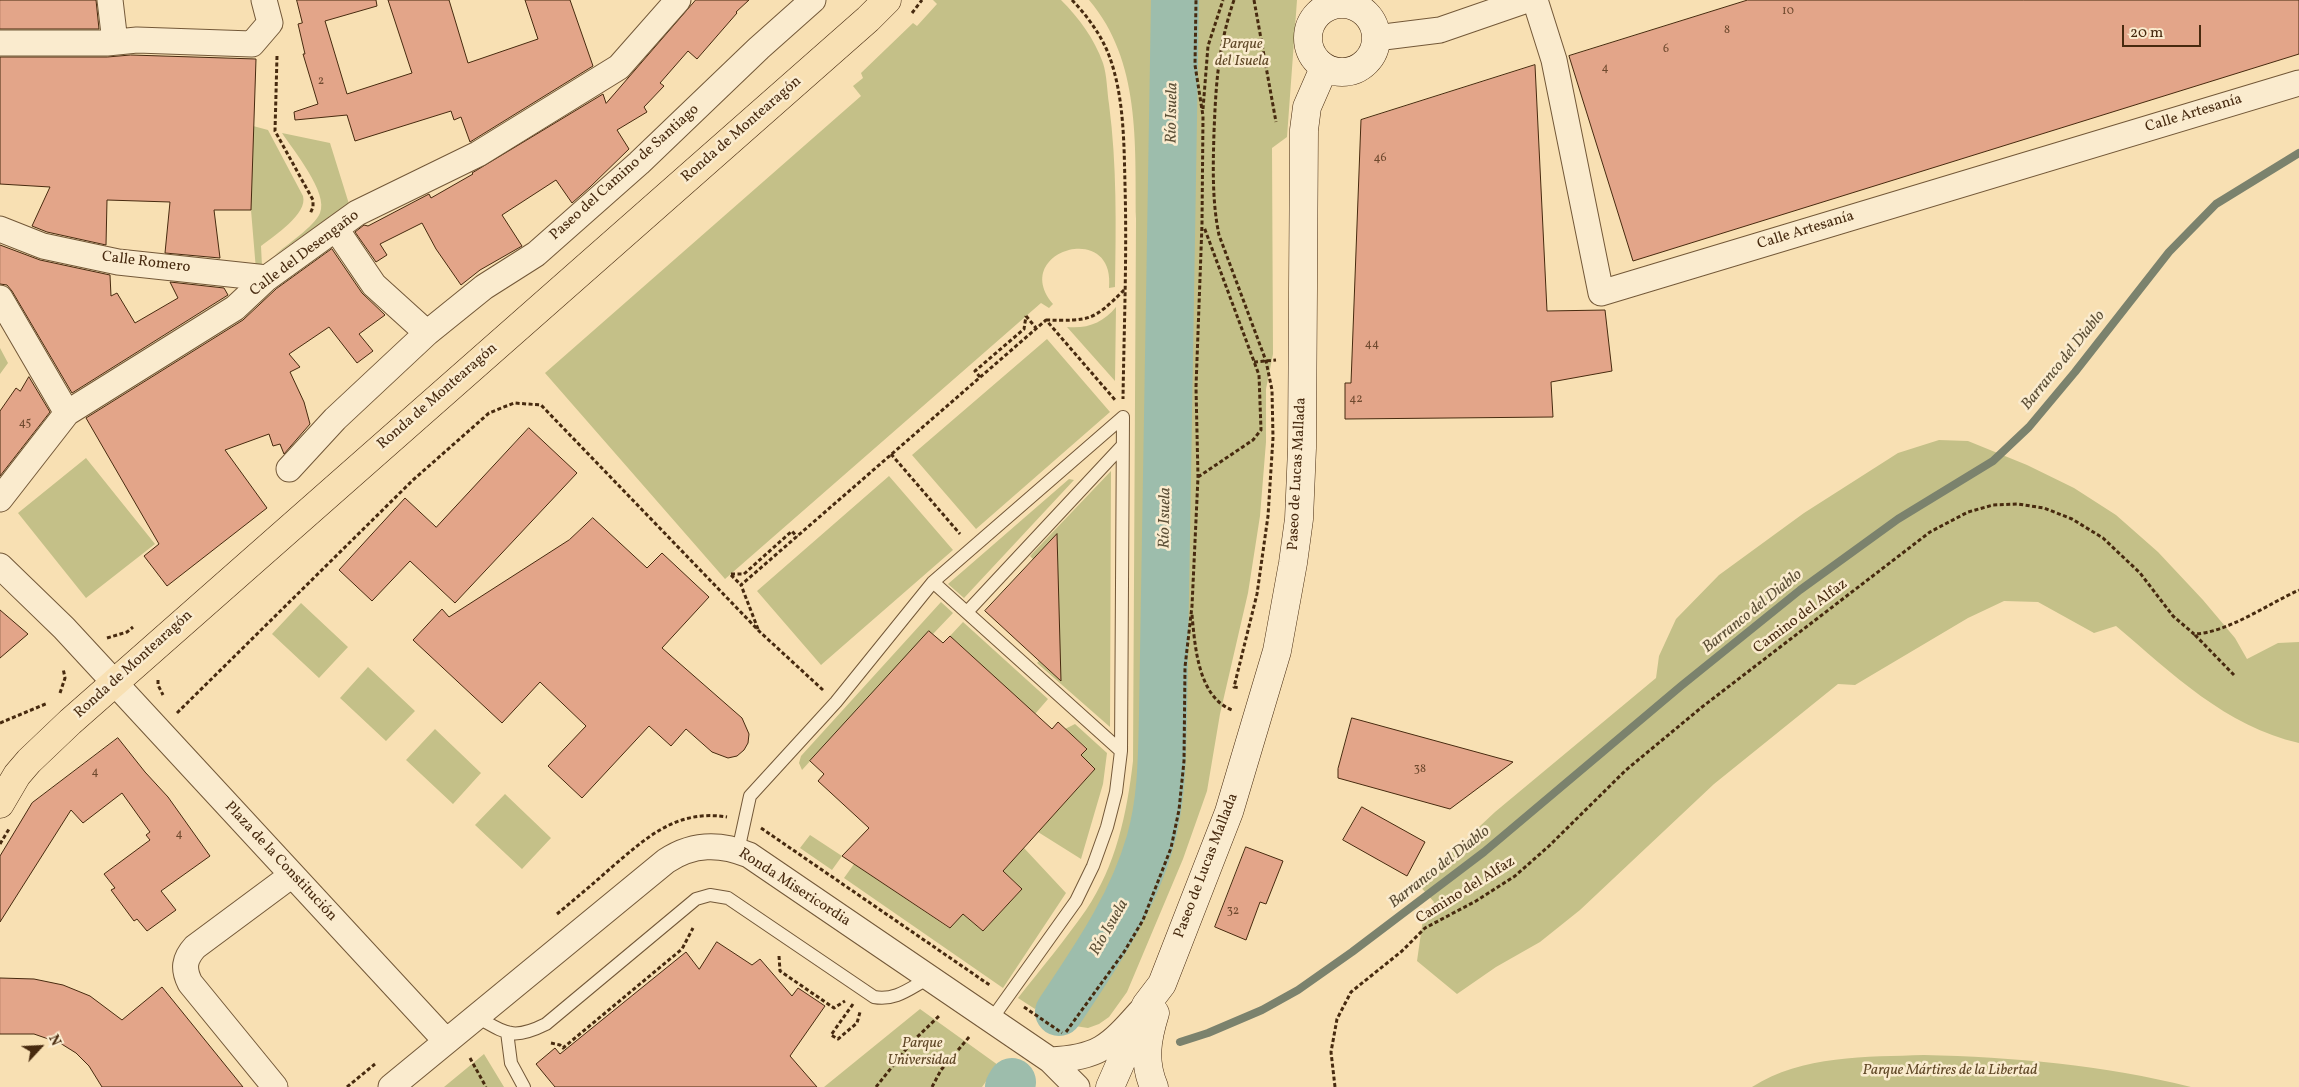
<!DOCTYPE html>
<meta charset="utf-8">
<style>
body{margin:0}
#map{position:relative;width:2299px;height:1087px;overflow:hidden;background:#f8e0b3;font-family:Vollkorn,serif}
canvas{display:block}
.north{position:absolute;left:15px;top:1022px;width:50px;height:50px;-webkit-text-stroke:4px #faebce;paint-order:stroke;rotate:65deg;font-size:14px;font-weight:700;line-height:20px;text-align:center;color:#472a0f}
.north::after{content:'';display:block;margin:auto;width:18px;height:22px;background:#472a0f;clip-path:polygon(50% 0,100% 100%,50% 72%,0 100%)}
.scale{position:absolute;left:2122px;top:25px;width:79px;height:22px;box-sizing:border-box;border:2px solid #472a0f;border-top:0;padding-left:6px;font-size:15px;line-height:18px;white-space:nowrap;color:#472a0f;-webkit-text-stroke:4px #faebce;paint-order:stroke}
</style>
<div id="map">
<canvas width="2299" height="1087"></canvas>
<div class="north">N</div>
<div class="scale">20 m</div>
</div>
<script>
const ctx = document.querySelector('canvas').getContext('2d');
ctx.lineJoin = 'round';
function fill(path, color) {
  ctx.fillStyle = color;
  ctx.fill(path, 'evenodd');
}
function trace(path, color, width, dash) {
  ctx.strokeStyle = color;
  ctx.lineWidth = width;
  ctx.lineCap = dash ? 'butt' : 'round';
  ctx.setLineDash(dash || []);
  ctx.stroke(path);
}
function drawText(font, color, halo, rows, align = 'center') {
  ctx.font = font + ' Vollkorn,serif';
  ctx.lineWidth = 5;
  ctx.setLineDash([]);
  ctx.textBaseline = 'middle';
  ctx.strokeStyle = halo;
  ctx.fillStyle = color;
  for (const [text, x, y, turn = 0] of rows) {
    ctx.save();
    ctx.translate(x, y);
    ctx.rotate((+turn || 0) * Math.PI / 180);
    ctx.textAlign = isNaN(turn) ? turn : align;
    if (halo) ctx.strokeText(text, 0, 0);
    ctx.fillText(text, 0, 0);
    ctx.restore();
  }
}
fill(new Path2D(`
 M 933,0 L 1061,0 C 1079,18 1094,38 1103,63 C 1107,75 1107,91 1109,104 C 1117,165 1116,226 1115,287 L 1109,288 C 1116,219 1009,252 1053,304 L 1049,308 L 1041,303 L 725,579 L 545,373 L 861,96 L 853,86 L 863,78 L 861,73 L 913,23 L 917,26 L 937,4 Z
 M 1089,0 L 1159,0 L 1147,753 C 1144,782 1143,812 1136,840 C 1118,905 1074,957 1035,1009 L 1018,998 C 1041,969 1065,940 1086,910 C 1116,866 1127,813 1133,761 L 1136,219 C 1135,144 1141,61 1089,0 Z
 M 1192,0 L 1297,0 L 1287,137 L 1272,148 L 1273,354 L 1266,389 L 1266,442 L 1260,516 L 1248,593 L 1220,714 L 1207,791 L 1183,859 L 1127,992 L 1109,1017 L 1099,1024 L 1088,1028 L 1075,1026 L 1069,1021 C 1093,988 1120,955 1139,919 C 1165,870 1174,815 1180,760 Z
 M 253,126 L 268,130 L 303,196 C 308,214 274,236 261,246 L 262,266 L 256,270 L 251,210 Z
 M 282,133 L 330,143 L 349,204 L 275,255 C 286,245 314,227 320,213 C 329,193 293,150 282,133 Z
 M 1116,307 L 1115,381 L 1067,327 C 1087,329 1103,323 1116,307 Z
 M 1047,339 L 1110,412 L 976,529 L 912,455 Z
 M 0,348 L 8,363 L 0,374 Z
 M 1939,440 L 1968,441 L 2027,465 L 2074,488 L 2116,515 L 2158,552 L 2203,600 L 2235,638 L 2247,659 L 2278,643 L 2299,642 L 2299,743 C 2225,726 2173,674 2116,626 L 2094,633 L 2038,602 L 2004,601 L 1968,618 L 1855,685 L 1838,684 L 1714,784 L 1580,910 L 1540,942 L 1496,967 L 1457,994 L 1417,961 L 1423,919 L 1434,902 L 1418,884 L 1495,812 L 1656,678 L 1659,656 L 1676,619 L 1719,575 L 1804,513 L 1898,453 Z
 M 86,458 L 155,544 L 86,598 L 18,513 Z
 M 1111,471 L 1110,727 L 1037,663 L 1039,661 L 1060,680 L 1057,535 L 1033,559 L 1030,556 Z
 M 889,476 L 953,550 L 821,665 L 757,591 Z
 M 1069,479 L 1074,480 L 964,598 L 948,584 Z
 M 941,602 L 953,613 L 933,634 L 929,631 L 802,770 L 799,763 L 801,756 Z
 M 301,603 L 348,647 L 319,678 L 272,634 Z
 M 963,622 L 1048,699 L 1035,714 L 950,636 Z
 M 368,667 L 415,711 L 386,741 L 340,698 Z
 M 1075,724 L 1107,753 L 1103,784 L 1081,859 L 1038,832 L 1095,769 L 1081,755 L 1087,748 L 1065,729 Z
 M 435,729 L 481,773 L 453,804 L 406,760 Z
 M 505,794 L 551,838 L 522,869 L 475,825 Z
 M 810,835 L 842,856 L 832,870 L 800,848 Z
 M 1024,848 L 1066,893 L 1003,988 L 844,878 L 854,864 L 949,928 L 963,914 L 983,931 L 1022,889 L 1003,871 Z
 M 920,1009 L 998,1065 L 982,1087 L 824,1087 Z
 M 484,1054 L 504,1087 L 444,1087 Z
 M 1924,1055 C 2013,1057 2104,1065 2191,1087 L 1752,1087 C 1802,1055 1867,1057 1924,1055 Z`), '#c4c088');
trace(new Path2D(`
 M 1180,1042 L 1208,1033 L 1262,1010 L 1298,990 L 1352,952 L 1484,852 L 1681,686 L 1800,590 L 1898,519 L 1993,461 L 2029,427 L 2075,372 L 2169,252 L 2216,204 L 2299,153`), '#7b826d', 8);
trace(new Path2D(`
 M 1059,1012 C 1095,958 1132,905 1150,842 C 1162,801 1162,757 1163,714 L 1175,0
 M 1009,1087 L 1012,1082`), '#9dbdac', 48);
const building = new Path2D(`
 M 0,0 L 96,0 L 99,29 L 0,29 Z
 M 297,0 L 376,0 L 377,6 L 325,21 L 347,94 L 412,73 L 388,0 L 449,0 L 468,63 L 538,39 L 525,0 L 570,0 L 593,66 L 470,142 L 461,117 L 454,120 L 451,111 L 355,141 L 347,115 L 295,120 L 294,112 L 318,104 L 303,54 L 305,54 L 298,24 L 302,23 Z
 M 696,0 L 749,0 L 736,12 L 737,13 L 697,59 L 688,51 L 660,83 L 664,86 L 644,107 L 647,112 L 617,130 L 629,149 L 590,187 L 572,203 L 556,180 L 502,215 L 522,246 L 480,270 L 461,285 L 436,249 L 422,223 L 380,244 L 387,255 L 376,262 L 355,232 L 364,225 L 368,226 L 429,194 L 431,198 L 473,174 L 472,173 L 603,94 L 606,103 Z
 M 1748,0 L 2299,0 L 2299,54 L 1633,261 L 1569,56 Z
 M 131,55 L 256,59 L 251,210 L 214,210 L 220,258 L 165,253 L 170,202 L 107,200 L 106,245 L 47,232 L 32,226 L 50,187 L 0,184 L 0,57 L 107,57 Z
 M 1535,65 L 1547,311 L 1605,310 L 1612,371 L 1551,382 L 1553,417 L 1345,419 L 1345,383 L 1351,383 L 1361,120 Z
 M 0,245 L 40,260 L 110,275 L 111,296 L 117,293 L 135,323 L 178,298 L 170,282 L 224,288 L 228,295 L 72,393 L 12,291 L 7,285 L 0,284 Z
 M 332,249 L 362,293 L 385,315 L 359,334 L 373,351 L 357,363 L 329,327 L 289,354 L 300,367 L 290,372 L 304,402 L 310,424 L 284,454 L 280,444 L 273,446 L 269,434 L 225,450 L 267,508 L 167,586 L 144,556 L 159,544 L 86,418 L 243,320 L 276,289 Z
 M 29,377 L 50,412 L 0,476 L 0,411 L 16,388 L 20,391 Z
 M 529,428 L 577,473 L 455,603 L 410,561 L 372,601 L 339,570 L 405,498 L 436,527 Z
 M 593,518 L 647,568 L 662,553 L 709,597 L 662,648 L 742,718 L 749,734 L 748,743 L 744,750 L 737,756 L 728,758 L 712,752 L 686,729 L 671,746 L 649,726 L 582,798 L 548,766 L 586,726 L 540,682 L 502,723 L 413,640 L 442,609 L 449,617 L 569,540 Z
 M 1057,534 L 1061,681 L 985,611 Z
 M 0,610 L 28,634 L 0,658 Z
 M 929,631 L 943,643 L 950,636 L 1052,729 L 1058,722 L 1087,749 L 1081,755 L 1095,769 L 1003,871 L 1022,889 L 983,931 L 963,914 L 950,928 L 842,856 L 869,828 L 818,781 L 824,774 L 810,761 Z
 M 1352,718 L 1513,762 L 1450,809 L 1338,778 L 1338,769 Z
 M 118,738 L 145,772 L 168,797 L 210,856 L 161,891 L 176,910 L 147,931 L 137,919 L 134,921 L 111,890 L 115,888 L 104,874 L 150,840 L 146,835 L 150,832 L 122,793 L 83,823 L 71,810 L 0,922 L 0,856 L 32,803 Z
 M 1362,807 L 1425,842 L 1407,876 L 1343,840 Z
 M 1246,847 L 1283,861 L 1266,904 L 1260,902 L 1246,940 L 1215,927 Z
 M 717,942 L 752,965 L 760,959 L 792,996 L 798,988 L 825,1006 L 790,1056 L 817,1087 L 555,1087 L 536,1064 L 555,1048 L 560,1054 L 686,952 L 699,969 Z
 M 0,978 L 34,979 L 63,985 L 90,996 L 122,1020 L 162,987 L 243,1087 L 102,1087 L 89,1066 L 76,1053 L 60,1043 L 34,1034 L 0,1034 Z`);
fill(building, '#e3a589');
trace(building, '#472a0f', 1);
const lane = new Path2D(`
 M 933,582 L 1121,751
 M 967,612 L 1122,446
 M 738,851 L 750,796 L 836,702 L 933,582 L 1123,417
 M 475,1016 C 506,1033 512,1041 546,1024 L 696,899 L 710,895 L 728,898 L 874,997 C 896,1001 910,988 929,978
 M 991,1020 L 1076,901 L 1093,866 L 1107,827 L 1116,792 L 1121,751 L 1123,417
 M 507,1032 L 511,1063 L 524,1087`);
const street = new Path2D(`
 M 110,0 L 115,42
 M 1535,0 L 1554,60 L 1601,293 L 2299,83
 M 1376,38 L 1440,30 L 1527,0
 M 0,43 L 107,43 L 137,40 L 252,44 L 270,23 L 264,0
 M 0,229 L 43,246 L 118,262 L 267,278
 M 336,229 L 374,285 L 427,333
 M 0,298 L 67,413
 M 289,469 L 335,419 L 427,333 L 484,287 L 536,254 L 639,163 L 759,48 L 813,0
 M 0,499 L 67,413 L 235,308 L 267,278 L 357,213 L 478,154 L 619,67 L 678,0
 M 0,566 L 64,628 L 446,1041
 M 1050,1060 C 1098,1058 1109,1047 1140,1012
 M 275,1087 L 190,983 C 183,969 184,959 195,947 L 292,875
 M 391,1087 L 666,861 C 693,843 720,843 749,855 L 1050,1060 L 1077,1087`);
const secondary = new Path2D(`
 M1308 38a34 34 0 1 1 68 0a34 34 0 1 1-68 0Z
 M 1110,1087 L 1146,1005 L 1162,984 L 1229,812 L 1277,651 L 1293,563 L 1299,519 L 1302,448 L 1304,130 L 1307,107 L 1324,68
 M 1154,1087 C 1143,1061 1147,1039 1155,1013`);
const primary = new Path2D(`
 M 0,804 L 17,775 L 29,761 L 70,722 L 868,19 L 887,0`);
trace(lane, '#735838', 14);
trace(street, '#735838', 27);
trace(secondary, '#472a0f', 29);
trace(primary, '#472a0f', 29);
trace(new Path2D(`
 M 1072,0 C 1089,18 1103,37 1111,61 C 1124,100 1124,144 1125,185 C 1127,256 1124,328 1123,399
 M 1234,0 C 1218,47 1216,83 1214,132 C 1213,167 1212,201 1219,235 L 1266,361 L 1272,390 L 1273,438 L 1268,516 L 1257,594 L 1234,687 L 1240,688
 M 1254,0 L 1276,122
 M 912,13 L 922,0
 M 277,56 L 275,131 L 313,200 L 313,207 L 310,214
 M 1203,109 L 1208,46 L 1223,0
 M 1026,316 L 1036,328
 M 1046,320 C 1090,321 1093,321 1124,290
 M 1254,362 L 1276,360
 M 980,377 L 975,371 L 1024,329 L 1026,316
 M 891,454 L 960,534
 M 1198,477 L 1253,440 L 1261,430 L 1259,375 L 1204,227
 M 731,574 L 744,574 L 792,531 L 797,537
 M 731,575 L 741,585
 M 1192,615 C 1195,646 1198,697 1232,710
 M 758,629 L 741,585 L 1046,320 L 1116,401
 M 2195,635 L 2234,675
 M 107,638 L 127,632 L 133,627
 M 158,680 L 158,685 L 163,695
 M 60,693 L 65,678 L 63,668
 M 177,713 L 413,480 L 489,413 L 514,403 L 541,405 L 760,632 L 823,690
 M 0,723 L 48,703
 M 761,828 L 991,986
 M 0,844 L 9,829
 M 557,914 C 575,899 594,883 612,867 C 647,837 677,809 727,817
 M 779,956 L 780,971 L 834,1008 L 845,1001
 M 853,1004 L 831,1035 L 838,1039 L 857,1023 L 860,1012
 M 1024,1007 L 1062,1033
 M 1066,1032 L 1124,952 L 1143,920 L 1171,848 L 1179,810 L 1184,761 L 1185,667 L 1192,606 L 1198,477 L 1196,387 L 1202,224 L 1203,116 L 1195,65 L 1196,0
 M 551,1043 L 560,1045 L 563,1048 L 682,949 L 693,928
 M 470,1058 L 486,1087
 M 347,1087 L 375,1064
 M 876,1087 L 911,1043 L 940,1015
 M 932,1087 L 941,1070 L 970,1036
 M 1335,1087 L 1331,1052 L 1337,1019 L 1351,992 L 1402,951 L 1425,928 L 1476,901 L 1515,876 L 1549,846 L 1626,770 L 1702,707 L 1930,532 L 1968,512 L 1993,505 L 2018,504 L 2044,508 L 2072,519 L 2103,538 L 2140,573 L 2173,616 L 2194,634 C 2227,633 2268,604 2299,590`), '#472a0f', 3, [4, 2.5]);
trace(lane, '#faebce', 12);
trace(street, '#faebce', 25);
trace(secondary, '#faebce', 28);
trace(primary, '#f8e0b3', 28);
drawText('12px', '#6e492e', null, [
 ["10",1788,12],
 ["8",1727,31],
 ["6",1666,50],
 ["4",1605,69],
 ["2",321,82],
 ["46",1380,159],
 ["44",1372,345],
 ["42",1356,400],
 ["45",25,424],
 ["38",1420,770],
 ["4",95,773],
 ["4",179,835],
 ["32",1233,912]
]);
drawText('italic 15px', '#604827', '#faebce', [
 ["Parque",1242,45],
 ["del Isuela",1242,62],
 ["Parque",922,1044],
 ["Universidad",922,1061],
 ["Parque Mártires de la Libertad",1950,1071]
]);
drawText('15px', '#472a0f', '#faebce', [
 ["Calle Artesanía",2194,114,-17],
 ["Ronda de Montearagón",742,130,-41],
 ["Paseo del Camino de Santiago",625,173,-42],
 ["Calle Artesanía",1806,231,-17],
 ["Calle del Desengaño",305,254,-37],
 ["Calle Romero",146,263,7],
 ["Ronda de Montearagón",438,397,-41],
 ["Paseo de Lucas Mallada",1298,474,-87],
 ["Camino del Alfaz",1801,617,-37],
 ["Ronda de Montearagón",134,665,-42],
 ["Plaza de la Constitución",280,862,47],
 ["Paseo de Lucas Mallada",1207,866,-69],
 ["Ronda Misericordia",794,888,33],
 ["Camino del Alfaz",1466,891,-32]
]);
drawText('italic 16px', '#5c4f36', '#faebce', [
 ["Río Isuela",1173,113,-89],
 ["Barranco del Diablo",2064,361,-51],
 ["Río Isuela",1166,518,-89],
 ["Barranco del Diablo",1753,612,-39],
 ["Barranco del Diablo",1440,868,-38],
 ["Río Isuela",1110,928,-60]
]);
</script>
